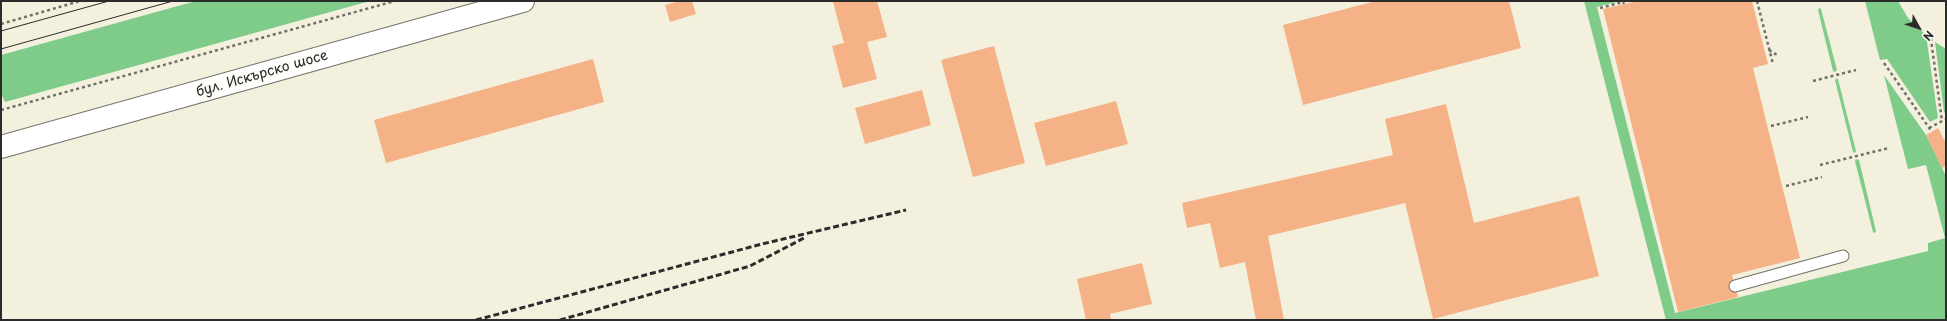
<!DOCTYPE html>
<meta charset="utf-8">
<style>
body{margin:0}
#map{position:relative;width:1947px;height:321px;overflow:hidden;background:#f3f0dd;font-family:"Playpen Sans",sans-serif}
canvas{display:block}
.frame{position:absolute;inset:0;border:2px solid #2b2b2b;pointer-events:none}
.north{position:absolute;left:1899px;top:8px;width:40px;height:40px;-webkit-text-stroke:3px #fdfcf7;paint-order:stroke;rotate:130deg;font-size:11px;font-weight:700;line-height:16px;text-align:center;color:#2b2b2b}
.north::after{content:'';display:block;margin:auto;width:14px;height:18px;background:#2b2b2b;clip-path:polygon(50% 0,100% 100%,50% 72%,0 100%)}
</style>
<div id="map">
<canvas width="1947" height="321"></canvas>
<div class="frame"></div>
<div class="north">N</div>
</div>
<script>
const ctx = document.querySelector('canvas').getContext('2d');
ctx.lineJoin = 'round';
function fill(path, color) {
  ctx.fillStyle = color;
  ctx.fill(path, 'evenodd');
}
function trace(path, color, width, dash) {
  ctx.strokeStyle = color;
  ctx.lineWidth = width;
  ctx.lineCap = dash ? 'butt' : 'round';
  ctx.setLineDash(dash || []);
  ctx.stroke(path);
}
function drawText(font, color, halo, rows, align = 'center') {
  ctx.font = font + ' "Playpen Sans",sans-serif';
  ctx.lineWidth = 4;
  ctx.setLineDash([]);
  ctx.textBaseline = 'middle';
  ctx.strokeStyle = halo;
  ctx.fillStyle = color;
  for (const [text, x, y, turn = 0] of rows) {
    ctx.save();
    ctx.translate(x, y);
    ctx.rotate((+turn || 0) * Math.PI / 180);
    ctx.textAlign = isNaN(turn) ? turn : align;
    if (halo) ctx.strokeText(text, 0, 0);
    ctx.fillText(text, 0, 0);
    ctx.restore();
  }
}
fill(new Path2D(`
 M 196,1 L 370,1 L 5,102 L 1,94 L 1,55 Z
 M 1584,1 L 1620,1 L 1597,7 L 1675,313 L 1928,251 L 1928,243 L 1945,238 L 1926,165 L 1908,169 L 1884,75 L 1926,135 L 1946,176 L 1946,320 L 1666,320 Z
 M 1865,1 L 1898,1 L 1908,18 L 1926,35 L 1938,118 L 1930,122 L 1887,59 L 1880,60 Z
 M 1819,8 L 1821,9 L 1837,70 L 1835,72 L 1833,71 L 1818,10 Z
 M 1935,42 L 1946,49 L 1946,114 L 1944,112 Z
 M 1837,78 L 1838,79 L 1856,151 L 1855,153 L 1853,152 L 1835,80 Z
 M 1856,159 L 1859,160 L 1876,231 L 1875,233 L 1873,232 L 1855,161 Z`), '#7fcc8a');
fill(new Path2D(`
 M 680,1 L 692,1 L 696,14 L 670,22 L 665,5 Z
 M 838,1 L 877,1 L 887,37 L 867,42 L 877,79 L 843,88 L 832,46 L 844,43 L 833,2 Z
 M 1376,1 L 1509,1 L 1521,48 L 1303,105 L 1283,25 Z
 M 1638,1 L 1752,1 L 1768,64 L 1753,68 L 1800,258 L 1732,275 L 1738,297 L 1678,312 L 1603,9 Z
 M 994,46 L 1025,163 L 973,177 L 941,60 Z
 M 593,59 L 604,102 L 386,163 L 374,120 Z
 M 922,90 L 931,125 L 865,144 L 855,108 Z
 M 1116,101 L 1128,144 L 1046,166 L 1034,123 Z
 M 1446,104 L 1474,223 L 1579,196 L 1599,276 L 1433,319 L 1405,203 L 1268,236 L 1284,320 L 1256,320 L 1245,262 L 1220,268 L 1210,223 L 1187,228 L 1182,203 L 1393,155 L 1385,119 Z
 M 1938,128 L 1946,143 L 1946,166 L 1942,168 L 1926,135 Z
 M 1142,263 L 1152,304 L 1110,314 L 1111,320 L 1086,320 L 1077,279 Z`), '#f5b287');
const lane = new Path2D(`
 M 1735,286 L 1843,256`);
const secondary = new Path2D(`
 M 1,147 L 523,1`);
trace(lane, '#717069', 13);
trace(secondary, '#717069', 24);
trace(new Path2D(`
 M 1757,1 L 1773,64
 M 1600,8 L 1623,2 L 1624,4
 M 1,24 L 80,1
 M 1930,32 L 1942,121
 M 1769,50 L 1777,55
 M 1884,63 L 1932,132
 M 1813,81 L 1856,70
 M 1,110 L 395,1
 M 1771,126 L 1808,117
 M 1929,128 L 1946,119
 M 1820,165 L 1889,148
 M 1786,186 L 1822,177`), '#717069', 2.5, [3, 3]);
trace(lane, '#fff', 11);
trace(secondary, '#fff', 22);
trace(new Path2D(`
 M 1,31 L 109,1
 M 1,49 L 173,1`), '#2b2b2b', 1);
trace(new Path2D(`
 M 476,320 L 762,244 L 906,210
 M 560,320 L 750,266 L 806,237`), '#2b2b2b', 3, [6, 3]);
drawText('14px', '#2b2b2b', '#fdfcf7', [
 ["бул. Искърско шосе",262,74,-16]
]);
</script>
